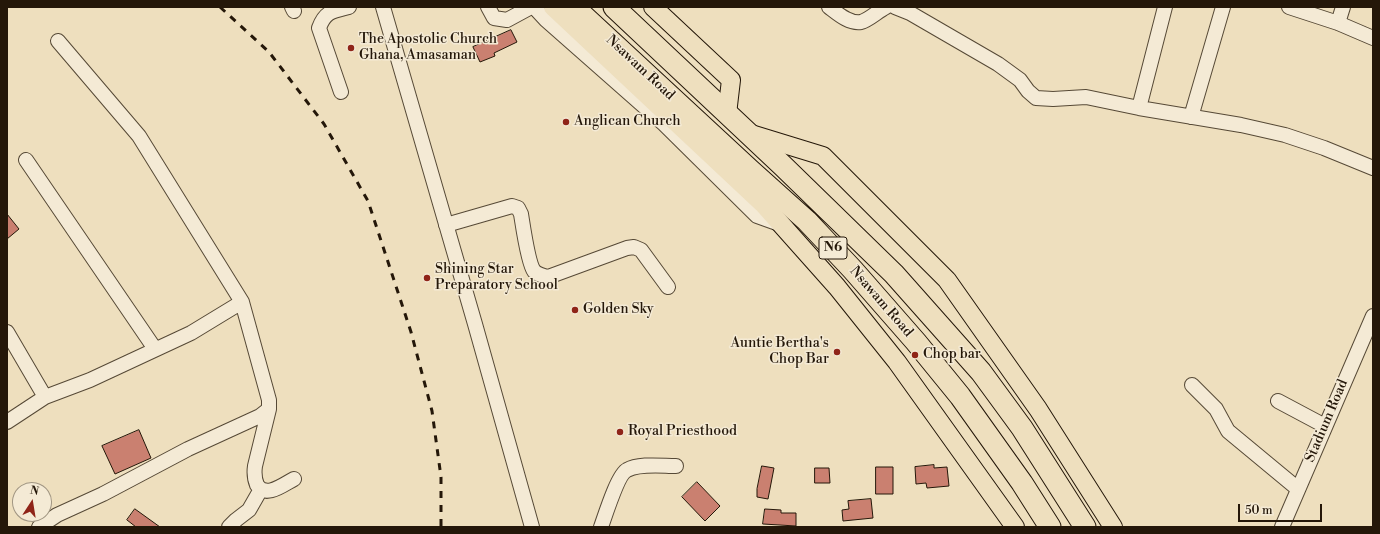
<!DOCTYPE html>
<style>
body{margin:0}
#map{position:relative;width:1380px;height:534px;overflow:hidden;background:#eedfbe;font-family:"Libre Bodoni",serif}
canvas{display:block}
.frame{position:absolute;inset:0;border:8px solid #241709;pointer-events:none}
.north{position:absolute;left:12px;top:482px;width:40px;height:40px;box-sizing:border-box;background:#f4ead5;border:1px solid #a19683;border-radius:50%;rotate:12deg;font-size:11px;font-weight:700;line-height:16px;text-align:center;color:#241709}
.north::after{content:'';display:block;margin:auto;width:14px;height:18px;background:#8f2418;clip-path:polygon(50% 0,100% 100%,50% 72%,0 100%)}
.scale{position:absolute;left:1238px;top:504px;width:84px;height:18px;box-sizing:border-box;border:2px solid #241709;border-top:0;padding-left:5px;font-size:12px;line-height:14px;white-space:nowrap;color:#241709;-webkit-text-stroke:3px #f4ead5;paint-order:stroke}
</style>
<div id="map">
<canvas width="1380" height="534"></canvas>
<div class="frame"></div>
<div class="north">N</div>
<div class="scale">50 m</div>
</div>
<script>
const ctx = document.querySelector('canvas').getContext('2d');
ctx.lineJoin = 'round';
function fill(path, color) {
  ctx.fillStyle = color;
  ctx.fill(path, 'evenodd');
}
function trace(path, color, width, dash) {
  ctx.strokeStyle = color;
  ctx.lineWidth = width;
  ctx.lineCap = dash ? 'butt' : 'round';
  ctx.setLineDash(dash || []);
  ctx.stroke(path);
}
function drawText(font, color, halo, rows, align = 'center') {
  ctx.font = font + ' "Libre Bodoni",serif';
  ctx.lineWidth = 3;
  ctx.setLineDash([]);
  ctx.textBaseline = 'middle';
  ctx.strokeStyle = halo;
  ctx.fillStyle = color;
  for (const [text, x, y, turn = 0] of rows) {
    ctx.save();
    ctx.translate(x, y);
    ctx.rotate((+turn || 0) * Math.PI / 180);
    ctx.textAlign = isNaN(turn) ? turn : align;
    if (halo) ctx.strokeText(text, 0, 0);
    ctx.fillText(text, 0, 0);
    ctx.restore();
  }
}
const building = new Path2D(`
 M 511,30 L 517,42 L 494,53 L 495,56 L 480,62 L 473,47 Z
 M 7,214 L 19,229 L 7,239 Z
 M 139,430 L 151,458 L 115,474 L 102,446 Z
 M 934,465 L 934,468 L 947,467 L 949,486 L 927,488 L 926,483 L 916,484 L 915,467 Z
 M 762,466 L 774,468 L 768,499 L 757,497 L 757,489 Z
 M 876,467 L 893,467 L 893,494 L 876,494 Z
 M 815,468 L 829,468 L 830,483 L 815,483 Z
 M 697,482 L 720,506 L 705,521 L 682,497 Z
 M 871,499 L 873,518 L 843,521 L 842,510 L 849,509 L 848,501 Z
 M 135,509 L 160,527 L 136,527 L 127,520 Z
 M 765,509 L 781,510 L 781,513 L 796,513 L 796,526 L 763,524 Z`);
fill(building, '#ca8070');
trace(building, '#241709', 1);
const minor = new Path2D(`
 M 292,7 L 294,11
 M 383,7 L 475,324 L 532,527
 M 488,7 L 494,18 L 507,20 L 531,7
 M 534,7 L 546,20 L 664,124 L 757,216 L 782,225
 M 829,7 C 837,13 849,24 861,22 C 869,20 878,11 886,7
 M 895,7 L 910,13 L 998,64 L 1020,80 L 1028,91 L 1036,98 L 1053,99 L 1086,97 L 1139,108 L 1241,125 L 1285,135 L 1324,148 L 1373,168
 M 1289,7 L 1338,23 L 1373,38
 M 1338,23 L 1343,7
 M 58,41 L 139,136 L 242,302 L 269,400 L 269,409 L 255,466 C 254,473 254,478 257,485 C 266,499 284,484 294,479
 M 341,92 L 319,28 C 325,11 333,11 349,7
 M 1139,108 L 1165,7
 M 1191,117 L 1223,7
 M 26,160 L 155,349
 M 446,225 L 512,206 L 518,208 L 521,214 C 523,226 528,263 534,271 C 538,275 543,276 548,277 L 627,248 L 634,247 L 641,250 L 668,287
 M 7,332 L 45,397
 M 1192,385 L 1216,409 L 1228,431 L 1298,489
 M 1278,401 L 1325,426
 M 7,422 L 45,397 L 90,380 L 191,333 L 242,302
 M 39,527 L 57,515 L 103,494 L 188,449 L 260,416 L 269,409
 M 229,527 L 236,520 L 249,510 L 261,489
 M 601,527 C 605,516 618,474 627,470 C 639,463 662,466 676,466
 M 1282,527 L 1373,316`);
const major = new Path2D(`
 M 553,7 L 764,205 L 837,287 L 897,362 L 1015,527
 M 653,7 L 731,80 L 727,114
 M 748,133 L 823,156 L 947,280 L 1038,409 L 1113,527`);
const highway = new Path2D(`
 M 574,7 L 750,170 L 807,221 L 853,270 L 916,342 L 960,396 L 1022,483 L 1050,527
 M 614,7 L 783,166 L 894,274 L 981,372 L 1022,428 L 1085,527`);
trace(minor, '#564936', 16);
trace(major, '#241709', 20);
trace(highway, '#241709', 23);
trace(minor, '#f4ead5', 14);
trace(major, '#eedfbe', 18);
trace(highway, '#eedfbe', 21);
trace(new Path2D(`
 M 220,7 L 269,52 L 324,124 L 368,201 L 411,332 L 432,411 L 441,477 L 441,527`), '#241709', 3, [7, 7]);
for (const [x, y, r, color] of [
 [351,48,4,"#8f2418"],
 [566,122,4,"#8f2418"],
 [427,278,4,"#8f2418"],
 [575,310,4,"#8f2418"],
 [837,352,4,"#8f2418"],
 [915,355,4,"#8f2418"],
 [620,432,4,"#8f2418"]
]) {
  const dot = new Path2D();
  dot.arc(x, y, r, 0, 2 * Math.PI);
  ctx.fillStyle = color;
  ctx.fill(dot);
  trace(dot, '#f4ead5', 1.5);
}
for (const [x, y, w] of [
 [833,248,28]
]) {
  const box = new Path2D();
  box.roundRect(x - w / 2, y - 11, w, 22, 3);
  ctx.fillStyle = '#f4ead5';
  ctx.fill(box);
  trace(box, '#241709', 1);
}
drawText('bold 13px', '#241709', null, [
 ["N6",833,248]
]);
drawText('14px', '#241709', '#f4ead5', [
 ["The Apostolic Church",359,40],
 ["Ghana, Amasaman",359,56],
 ["Anglican Church",574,122],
 ["Shining Star",435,270],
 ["Preparatory School",435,286],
 ["Golden Sky",583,310],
 ["Auntie Bertha's",829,344,"right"],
 ["Chop Bar",829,360,"right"],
 ["Chop bar",923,355],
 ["Royal Priesthood",628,432]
], 'left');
drawText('14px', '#241709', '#f4ead5', [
 ["Nsawam Road",640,68,43],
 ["Nsawam Road",881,302,49],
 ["Stadium Road",1327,421,-67]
]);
</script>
